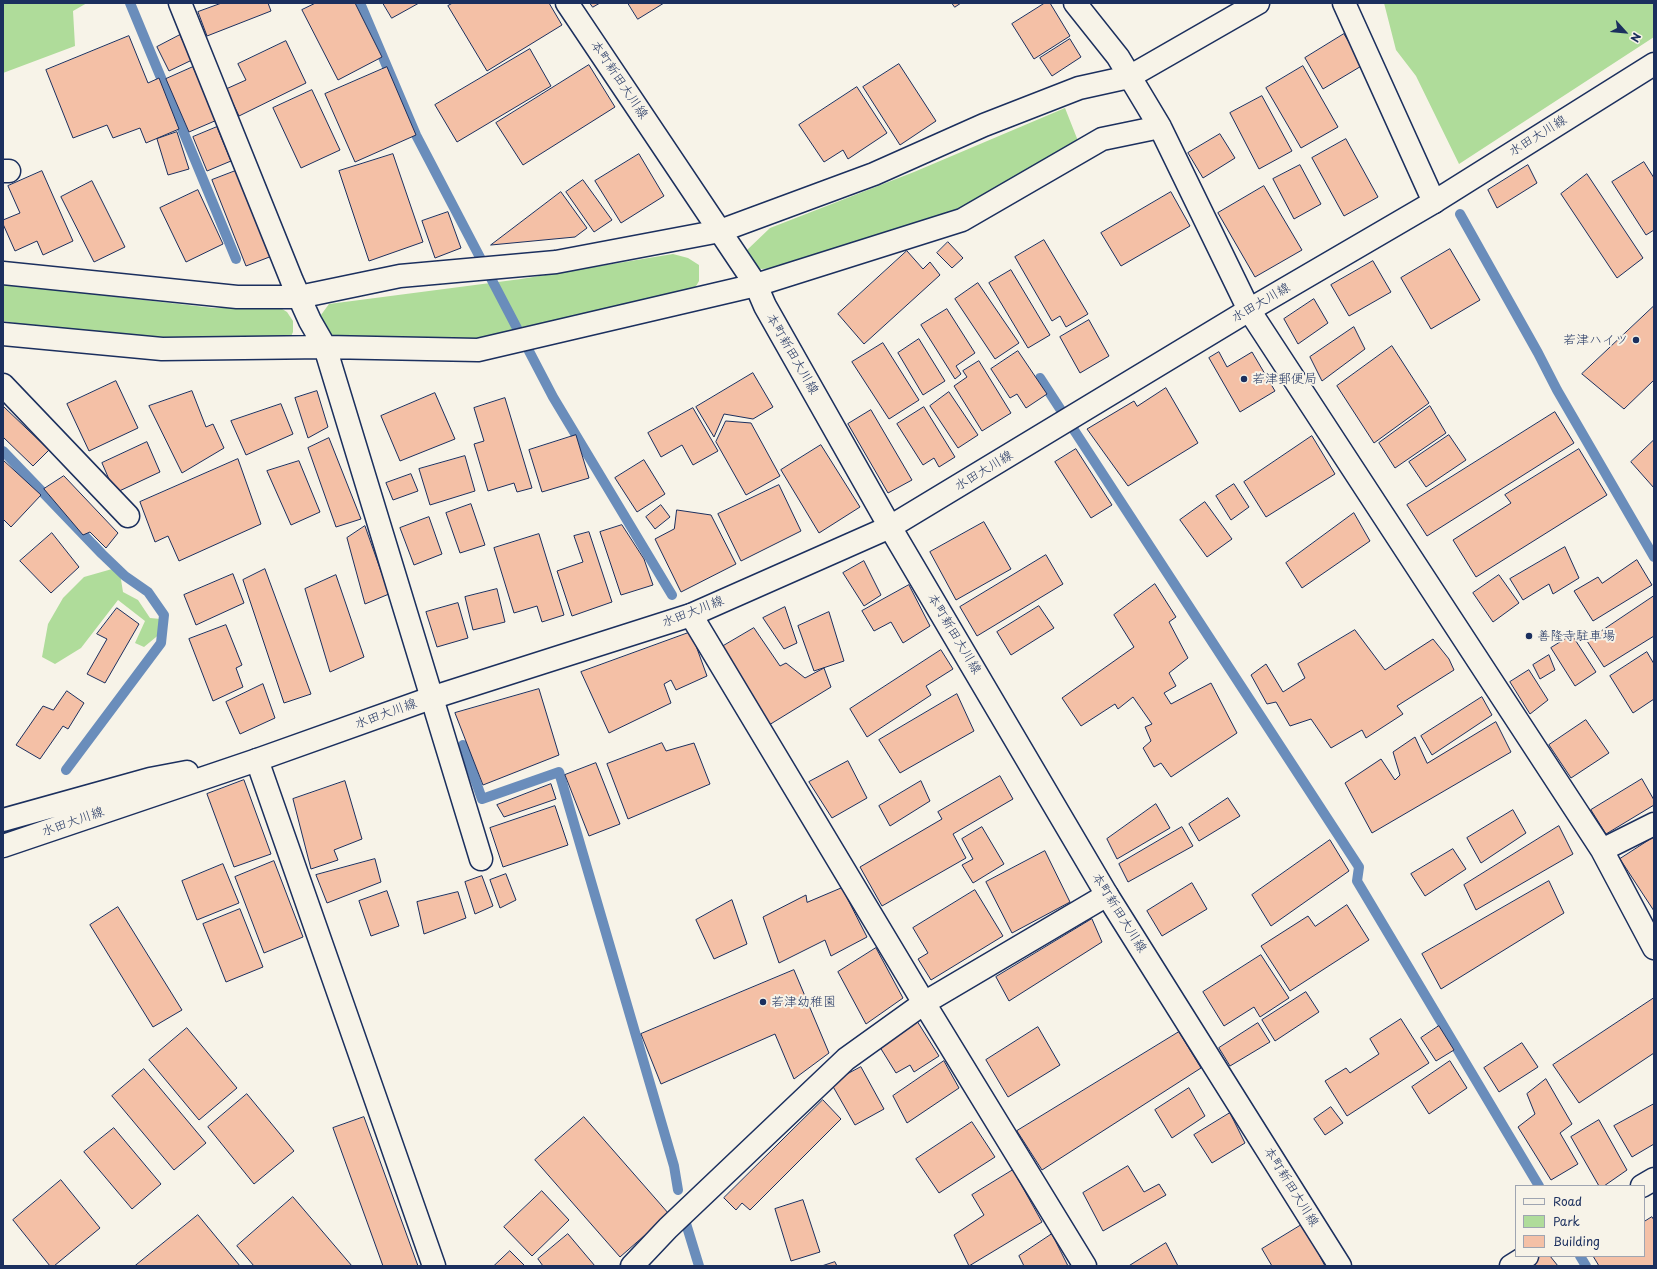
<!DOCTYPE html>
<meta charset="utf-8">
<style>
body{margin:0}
#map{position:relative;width:1657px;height:1269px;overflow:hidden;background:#f7f3e8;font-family:"Playpen Sans",sans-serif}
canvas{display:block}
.frame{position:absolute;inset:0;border:4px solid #1b2f5e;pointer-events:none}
.legend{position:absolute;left:1515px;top:1185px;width:130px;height:72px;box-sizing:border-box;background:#f7f3e8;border:1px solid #9fa5b1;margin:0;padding:5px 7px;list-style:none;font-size:12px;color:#1b2f5e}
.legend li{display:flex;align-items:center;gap:8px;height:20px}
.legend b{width:20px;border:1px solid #9fa5b1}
.north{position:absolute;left:1605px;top:12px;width:40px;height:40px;-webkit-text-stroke:3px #f7f3e8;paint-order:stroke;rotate:117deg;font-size:11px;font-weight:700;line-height:16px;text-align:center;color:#1b2f5e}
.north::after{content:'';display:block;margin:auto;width:14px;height:18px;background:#1b2f5e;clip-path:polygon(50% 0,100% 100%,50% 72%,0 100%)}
</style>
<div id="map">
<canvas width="1657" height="1269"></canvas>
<div class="frame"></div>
<ul class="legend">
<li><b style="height:5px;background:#f7f3e8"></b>Road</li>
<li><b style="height:11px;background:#afdc9a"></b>Park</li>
<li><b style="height:11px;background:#f4c0a6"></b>Building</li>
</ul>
<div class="north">N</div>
</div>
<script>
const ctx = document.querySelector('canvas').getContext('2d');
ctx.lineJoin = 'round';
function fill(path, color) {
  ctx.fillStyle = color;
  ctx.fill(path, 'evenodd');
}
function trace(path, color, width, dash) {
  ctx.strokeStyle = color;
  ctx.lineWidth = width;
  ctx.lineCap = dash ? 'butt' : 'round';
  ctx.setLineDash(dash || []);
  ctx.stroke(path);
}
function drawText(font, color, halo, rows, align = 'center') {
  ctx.font = font + ' "Playpen Sans","Klee One",sans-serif';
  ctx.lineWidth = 4;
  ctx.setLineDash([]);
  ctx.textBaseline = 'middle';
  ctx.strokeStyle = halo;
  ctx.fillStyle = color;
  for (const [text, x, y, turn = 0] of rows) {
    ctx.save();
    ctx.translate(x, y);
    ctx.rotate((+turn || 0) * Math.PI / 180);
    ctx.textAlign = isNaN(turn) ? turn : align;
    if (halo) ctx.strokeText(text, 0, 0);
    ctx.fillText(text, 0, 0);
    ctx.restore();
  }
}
fill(new Path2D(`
 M 3,3 L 87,3 L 73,11 L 75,46 L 3,73 Z
 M 1384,3 L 1654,3 L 1654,37 L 1459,164 L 1416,76 L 1396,50 Z
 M 1065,108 L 1082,151 L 972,208 L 801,268 L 757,269 L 749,263 L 747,250 L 770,228 L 914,172 Z
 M 673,254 L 688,258 L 699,265 L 699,281 L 691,295 L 472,340 L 336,339 L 324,332 L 318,319 L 329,304 L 521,279 Z
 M 3,284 L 214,308 L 279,307 L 287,312 L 293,321 L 293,332 L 288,343 L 78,333 L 3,321 Z
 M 119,567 L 123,592 L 138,600 L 150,618 L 161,619 L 167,628 L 144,647 L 135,643 L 145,621 L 118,600 L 81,648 L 55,664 L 42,657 L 48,624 L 63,598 L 84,577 Z`), '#afdc9a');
trace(new Path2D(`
 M 130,3 L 236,259
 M 360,3 L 416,135 L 553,397 L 672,595
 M 1460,214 L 1538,353 L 1557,390 L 1654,557
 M 1040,378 L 1359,867 L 1357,881 L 1539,1186
 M 3,451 L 102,554 L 125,576 L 148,592 L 164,615 L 161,643 L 66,770
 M 463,745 L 482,799 L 559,772 L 674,1166 L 678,1190
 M 684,1217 L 699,1266
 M 1580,1256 L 1586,1266`), '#6a8dbb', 10);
const building = new Path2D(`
 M 222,3 L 268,3 L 271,11 L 207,36 L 198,12 Z
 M 316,3 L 355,3 L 382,57 L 338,80 L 302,10 Z
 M 383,3 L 419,3 L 392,18 Z
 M 453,3 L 549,3 L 562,25 L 487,71 L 448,6 Z
 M 590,3 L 600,3 L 593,7 Z
 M 628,3 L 664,3 L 638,19 Z
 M 952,3 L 961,3 L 955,7 Z
 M 1045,3 L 1050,3 L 1070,36 L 1034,59 L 1012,24 Z
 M 1344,34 L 1363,65 L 1323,89 L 1305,58 Z
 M 180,35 L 192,60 L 169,71 L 157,47 Z
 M 129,36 L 148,83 L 159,78 L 179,129 L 146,143 L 140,128 L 113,138 L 107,125 L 73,138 L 46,70 Z
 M 1070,39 L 1081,57 L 1052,76 L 1040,58 Z
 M 286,41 L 306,83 L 239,116 L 226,89 L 246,80 L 238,64 Z
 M 530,49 L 551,86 L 457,142 L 435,105 Z
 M 899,64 L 936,121 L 900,145 L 863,87 Z
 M 589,65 L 615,107 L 523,165 L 496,123 Z
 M 1303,66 L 1338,127 L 1301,148 L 1266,88 Z
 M 193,67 L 217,120 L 189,132 L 166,79 Z
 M 387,67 L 416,135 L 355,162 L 325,94 Z
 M 857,87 L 887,133 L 848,159 L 843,150 L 824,162 L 799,125 Z
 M 312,90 L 340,150 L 301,168 L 273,108 Z
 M 1262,96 L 1292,151 L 1259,169 L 1230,113 Z
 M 217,127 L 231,161 L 207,171 L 193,137 Z
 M 177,132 L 189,169 L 168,175 L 157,139 Z
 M 1220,134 L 1235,158 L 1203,178 L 1188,153 Z
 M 1346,139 L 1378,197 L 1344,216 L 1312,158 Z
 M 393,154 L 423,242 L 369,261 L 339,171 Z
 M 639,154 L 664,196 L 621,223 L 595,181 Z
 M 1644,162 L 1654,178 L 1654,230 L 1646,235 L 1612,182 Z
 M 1300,165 L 1321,204 L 1294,219 L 1273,179 Z
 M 1528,165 L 1537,183 L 1497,208 L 1488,190 Z
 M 238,170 L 272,256 L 246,266 L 212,180 Z
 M 42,171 L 73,241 L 43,255 L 37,241 L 15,251 L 3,224 L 3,220 L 20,213 L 8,186 Z
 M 1587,174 L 1643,258 L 1617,278 L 1561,194 Z
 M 583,180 L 612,220 L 594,232 L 566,192 Z
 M 92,181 L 125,247 L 94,262 L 61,197 Z
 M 1264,186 L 1302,250 L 1255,277 L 1218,213 Z
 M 198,190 L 223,244 L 186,262 L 160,208 Z
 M 561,192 L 587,228 L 575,237 L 491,245 Z
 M 1171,192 L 1190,226 L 1121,266 L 1101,233 Z
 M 448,212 L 461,248 L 435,258 L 422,221 Z
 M 1044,240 L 1088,314 L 1066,327 L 1060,316 L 1052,321 L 1015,257 Z
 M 948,242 L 963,258 L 952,268 L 937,253 Z
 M 1450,249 L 1480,300 L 1431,329 L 1401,278 Z
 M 907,251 L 923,269 L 930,262 L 940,275 L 864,344 L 838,314 Z
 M 1373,261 L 1391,292 L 1349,316 L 1331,285 Z
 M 1011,270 L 1050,335 L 1028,348 L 989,283 Z
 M 978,283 L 1019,343 L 995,359 L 955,299 Z
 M 1314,299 L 1328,323 L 1298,344 L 1284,319 Z
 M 1654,306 L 1654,380 L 1624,409 L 1582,374 Z
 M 947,309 L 975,353 L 956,366 L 961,374 L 955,379 L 921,325 Z
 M 1089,320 L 1109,356 L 1080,373 L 1060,337 Z
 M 1354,327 L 1365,349 L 1322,381 L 1310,357 Z
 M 919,339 L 945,381 L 923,395 L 898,353 Z
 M 883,343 L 919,400 L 889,419 L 852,362 Z
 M 1392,346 L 1429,403 L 1374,443 L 1337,386 Z
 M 1018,351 L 1047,394 L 1026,408 L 1017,394 L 1010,398 L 991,369 Z
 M 1219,352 L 1227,367 L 1252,352 L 1275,391 L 1240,412 L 1209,358 Z
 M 979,361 L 1011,413 L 982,431 L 954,386 L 967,377 L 963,371 Z
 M 753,373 L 773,407 L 753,419 L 724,414 L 714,437 L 696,407 Z
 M 116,381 L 138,428 L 89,451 L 67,404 Z
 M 1166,388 L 1198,443 L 1128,486 L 1087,429 L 1134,401 L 1137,406 Z
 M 192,391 L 206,427 L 213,424 L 224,448 L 182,473 L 149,406 Z
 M 317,391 L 328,427 L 308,438 L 295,398 Z
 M 949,392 L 978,435 L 958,448 L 930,406 Z
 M 435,393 L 455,439 L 400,461 L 381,416 Z
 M 505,398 L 532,488 L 517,492 L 514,483 L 488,491 L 474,444 L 484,441 L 474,408 Z
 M 281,404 L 293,434 L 246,455 L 231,421 Z
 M 3,406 L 49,450 L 33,466 L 3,437 Z
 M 1430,406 L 1446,433 L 1395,468 L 1379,443 Z
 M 924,407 L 955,457 L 939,467 L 934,458 L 923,465 L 897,424 Z
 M 693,408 L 718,451 L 693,465 L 682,445 L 661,457 L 648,433 Z
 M 871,410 L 912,480 L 888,493 L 848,424 Z
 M 1555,412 L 1574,443 L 1427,536 L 1407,505 Z
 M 726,421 L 751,423 L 780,476 L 746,495 L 716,442 Z
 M 576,435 L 589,478 L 542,492 L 529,450 Z
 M 1449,435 L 1466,460 L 1426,487 L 1409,462 Z
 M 1312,436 L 1335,474 L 1266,517 L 1244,482 Z
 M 329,438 L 361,519 L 336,527 L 308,448 Z
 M 1654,440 L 1654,488 L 1631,462 Z
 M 147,442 L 160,472 L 115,493 L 102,463 Z
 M 821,445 L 860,507 L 819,533 L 781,470 Z
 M 1076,449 L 1112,505 L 1091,518 L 1055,462 Z
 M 1579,449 L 1607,495 L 1476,577 L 1453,540 L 1511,503 L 1505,495 Z
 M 465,456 L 475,491 L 430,505 L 419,469 Z
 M 238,459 L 261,524 L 179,561 L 168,536 L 155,542 L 140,502 Z
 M 3,460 L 41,495 L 11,527 L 3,519 Z
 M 644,460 L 665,494 L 637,512 L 615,478 Z
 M 299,461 L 320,512 L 291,525 L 267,471 Z
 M 411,474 L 418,491 L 393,500 L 386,483 Z
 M 64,476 L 118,533 L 106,548 L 90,532 L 83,535 L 44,489 Z
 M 1234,484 L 1249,507 L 1231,520 L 1216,496 Z
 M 779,485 L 801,531 L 741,561 L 718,514 Z
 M 1205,502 L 1232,539 L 1207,557 L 1180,520 Z
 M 471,504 L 485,545 L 460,553 L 446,513 Z
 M 661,505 L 670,517 L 655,529 L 646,517 Z
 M 677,510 L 711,515 L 736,564 L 681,592 L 655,539 L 674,529 Z
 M 1354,513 L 1370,541 L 1302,588 L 1286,563 Z
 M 429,517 L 442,554 L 414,565 L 400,528 Z
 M 984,522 L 1011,569 L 956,600 L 930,552 Z
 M 622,525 L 644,559 L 653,585 L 621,595 L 600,532 Z
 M 365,526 L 389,594 L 365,604 L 347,538 Z
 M 589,532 L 612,602 L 572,616 L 557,571 L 583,562 L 574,536 Z
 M 52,533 L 79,567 L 51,593 L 20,561 Z
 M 539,534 L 564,615 L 542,622 L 537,606 L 514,613 L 494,548 Z
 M 1565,547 L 1579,578 L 1553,594 L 1549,584 L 1523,600 L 1510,579 Z
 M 1046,555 L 1063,584 L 977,636 L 960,607 Z
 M 1637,560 L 1652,585 L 1593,621 L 1574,591 L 1598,577 L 1602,583 Z
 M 864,561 L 881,595 L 864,606 L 843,573 Z
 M 265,569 L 311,694 L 284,703 L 243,580 Z
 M 233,574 L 244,603 L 196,625 L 184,595 Z
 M 336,575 L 364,657 L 330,672 L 305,589 Z
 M 1499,575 L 1519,603 L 1493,622 L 1473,593 Z
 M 1155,584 L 1176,617 L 1169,622 L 1188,658 L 1169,673 L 1176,686 L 1164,693 L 1171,704 L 1211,683 L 1237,733 L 1171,777 L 1161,763 L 1154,767 L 1143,748 L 1151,741 L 1145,727 L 1152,724 L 1133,697 L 1118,709 L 1115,704 L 1081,726 L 1062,698 L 1134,647 L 1114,615 Z
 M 909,585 L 930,626 L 903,643 L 891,622 L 874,631 L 862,611 Z
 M 497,589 L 505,622 L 473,630 L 465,597 Z
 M 1654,596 L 1654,636 L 1604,667 L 1587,641 Z
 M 458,603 L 468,638 L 437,647 L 426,612 Z
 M 1039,606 L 1054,628 L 1011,655 L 997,632 Z
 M 785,607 L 797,643 L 784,649 L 763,618 Z
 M 117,608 L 139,624 L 105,683 L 87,674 L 107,639 L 97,634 Z
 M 829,612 L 844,661 L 814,671 L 798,626 Z
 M 226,625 L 242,665 L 236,668 L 243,687 L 213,701 L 189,639 Z
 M 754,628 L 780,666 L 786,663 L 805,678 L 824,668 L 831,687 L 769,725 L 720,648 Z
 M 1355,630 L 1385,670 L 1433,639 L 1449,659 L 1454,670 L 1397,706 L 1403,714 L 1366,738 L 1362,730 L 1331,748 L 1311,719 L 1290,726 L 1276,702 L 1267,704 L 1251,675 L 1266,664 L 1283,692 L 1305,678 L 1298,664 Z
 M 691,632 L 707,676 L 676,690 L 671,680 L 664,684 L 671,703 L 609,733 L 581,672 Z
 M 1572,635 L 1596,672 L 1575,686 L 1551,648 Z
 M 941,650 L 953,669 L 926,686 L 931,695 L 867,737 L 850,709 Z
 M 1647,652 L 1654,664 L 1654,699 L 1633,713 L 1610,676 Z
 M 1549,655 L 1555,670 L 1540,679 L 1533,665 Z
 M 1529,670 L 1548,700 L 1530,714 L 1510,682 Z
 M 263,684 L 275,718 L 240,734 L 226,702 Z
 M 539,689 L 559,755 L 483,785 L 455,713 Z
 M 67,691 L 84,703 L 68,729 L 63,726 L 40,759 L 16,745 L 43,706 L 53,710 Z
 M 957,694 L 974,731 L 900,773 L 879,740 Z
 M 1482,697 L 1492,715 L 1432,755 L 1421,736 Z
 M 1586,720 L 1609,753 L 1571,778 L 1549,745 Z
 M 1496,722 L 1511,752 L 1372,833 L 1345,783 L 1381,759 L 1395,780 L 1400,775 L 1393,752 L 1415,737 L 1427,763 Z
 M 662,743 L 666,751 L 694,743 L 710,784 L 628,819 L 607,764 Z
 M 848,761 L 867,798 L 832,818 L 809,782 Z
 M 596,763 L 620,824 L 589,836 L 565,775 Z
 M 1000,776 L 1013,799 L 953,834 L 966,858 L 882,906 L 860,867 L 942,819 L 938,812 Z
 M 1642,779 L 1654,800 L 1654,805 L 1606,834 L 1591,810 Z
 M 244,780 L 271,854 L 234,867 L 207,794 Z
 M 345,781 L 362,839 L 334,850 L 338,860 L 311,869 L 293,799 Z
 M 921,781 L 930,801 L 890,826 L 879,806 Z
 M 551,784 L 556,799 L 504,817 L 497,805 Z
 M 1228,798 L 1240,816 L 1199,841 L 1189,824 Z
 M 1156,804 L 1170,828 L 1117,859 L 1107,839 Z
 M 555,806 L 568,845 L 503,867 L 490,828 Z
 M 1513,810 L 1526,833 L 1481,863 L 1467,838 Z
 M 1559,826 L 1573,854 L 1476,910 L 1464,885 Z
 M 982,827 L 1004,864 L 973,883 L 962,865 L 973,859 L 962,839 Z
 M 1182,827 L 1193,846 L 1128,882 L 1119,864 Z
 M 1654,837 L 1654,911 L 1620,859 Z
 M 1330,840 L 1349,871 L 1271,926 L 1252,895 Z
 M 1453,849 L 1466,869 L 1425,896 L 1411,874 Z
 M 1045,851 L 1070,902 L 1012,933 L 986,882 Z
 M 375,859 L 381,882 L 327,903 L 316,875 Z
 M 274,861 L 303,937 L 264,953 L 235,877 Z
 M 223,864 L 239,903 L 197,920 L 182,881 Z
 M 506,874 L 516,900 L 500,908 L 490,880 Z
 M 482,876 L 493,906 L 475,914 L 465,882 Z
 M 1549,881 L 1564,913 L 1441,989 L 1422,954 Z
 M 1192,883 L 1207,909 L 1162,936 L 1147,911 Z
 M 842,888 L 867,937 L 831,956 L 825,940 L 779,963 L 763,917 L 806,895 L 807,902 Z
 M 975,890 L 1003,936 L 931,980 L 918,959 L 928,953 L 913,928 Z
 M 387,891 L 399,926 L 371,936 L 359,901 Z
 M 458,892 L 466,918 L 424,934 L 417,902 Z
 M 732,900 L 747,944 L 714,959 L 696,920 Z
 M 1347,905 L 1369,940 L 1290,991 L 1261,946 L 1308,916 L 1315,926 Z
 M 118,907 L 182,1010 L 153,1027 L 90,925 Z
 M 240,909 L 263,967 L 226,982 L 203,924 Z
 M 1092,919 L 1102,942 L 1009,1001 L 996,977 Z
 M 876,948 L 903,998 L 866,1024 L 838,972 Z
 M 1261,955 L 1289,998 L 1260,1017 L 1254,1007 L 1224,1026 L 1203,992 Z
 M 794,970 L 829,1053 L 794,1079 L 775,1034 L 661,1084 L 641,1034 Z
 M 1306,992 L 1319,1012 L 1275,1041 L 1262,1020 Z
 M 1654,998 L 1654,1053 L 1579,1103 L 1553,1065 Z
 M 1401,1019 L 1429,1063 L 1347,1116 L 1325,1081 L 1346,1068 L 1350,1073 L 1379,1054 L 1370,1039 Z
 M 917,1021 L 939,1056 L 914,1072 L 910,1065 L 896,1073 L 878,1044 Z
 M 1258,1023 L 1270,1042 L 1230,1066 L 1219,1048 Z
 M 1439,1026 L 1454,1050 L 1436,1061 L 1421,1038 Z
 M 1038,1027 L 1060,1065 L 1008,1097 L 986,1060 Z
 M 187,1028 L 237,1088 L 199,1120 L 149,1060 Z
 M 1179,1032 L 1201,1068 L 1042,1170 L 1017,1131 Z
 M 1522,1043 L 1538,1067 L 1499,1092 L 1484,1068 Z
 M 944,1061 L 959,1088 L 907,1123 L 893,1096 Z
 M 1450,1061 L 1467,1088 L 1429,1114 L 1412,1087 Z
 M 861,1067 L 884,1109 L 855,1125 L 831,1083 Z
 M 144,1069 L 206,1143 L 174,1170 L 112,1096 Z
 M 1546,1079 L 1572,1124 L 1560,1133 L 1578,1164 L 1551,1180 L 1518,1127 L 1535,1114 L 1527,1094 Z
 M 1189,1088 L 1205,1116 L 1172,1138 L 1155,1110 Z
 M 247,1094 L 294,1151 L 254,1184 L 208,1127 Z
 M 823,1100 L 841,1119 L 750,1210 L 742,1203 L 736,1210 L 724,1198 Z
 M 1654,1104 L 1654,1144 L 1632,1157 L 1614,1126 Z
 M 1331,1107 L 1343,1123 L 1325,1135 L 1314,1119 Z
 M 1230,1113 L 1245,1143 L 1212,1163 L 1194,1135 Z
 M 364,1117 L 418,1266 L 383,1266 L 333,1128 Z
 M 584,1117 L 669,1214 L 620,1257 L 535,1160 Z
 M 1599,1120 L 1627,1170 L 1604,1186 L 1599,1186 L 1571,1137 Z
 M 972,1122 L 995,1157 L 939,1193 L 916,1159 Z
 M 114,1128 L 161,1184 L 132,1209 L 84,1152 Z
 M 1128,1166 L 1144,1192 L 1159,1184 L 1166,1195 L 1103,1231 L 1083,1193 Z
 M 1013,1170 L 1042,1222 L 969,1266 L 954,1235 L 984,1215 L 972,1195 Z
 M 61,1180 L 100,1228 L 54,1266 L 50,1266 L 13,1220 Z
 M 542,1191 L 569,1220 L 532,1256 L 504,1227 Z
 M 293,1197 L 352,1266 L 254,1266 L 237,1246 Z
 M 803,1200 L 820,1252 L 791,1261 L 775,1209 Z
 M 198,1215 L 240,1266 L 135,1266 Z
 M 1652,1217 L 1654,1220 L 1654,1266 L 1599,1266 L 1593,1256 L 1644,1256 L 1644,1222 Z
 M 1303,1224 L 1325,1266 L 1272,1266 L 1262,1249 Z
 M 568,1234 L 595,1266 L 543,1266 L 538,1259 Z
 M 1052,1234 L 1068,1266 L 1024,1266 L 1019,1256 Z
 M 1166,1243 L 1178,1266 L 1129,1266 Z
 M 510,1251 L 525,1266 L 494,1266 Z
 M 1539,1256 L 1550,1256 L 1558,1266 L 1526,1266 Z
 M 835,1262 L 837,1266 L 822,1266 Z`);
fill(building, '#f4c0a6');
trace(building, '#1b2f5e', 1);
const minor = new Path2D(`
 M 180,3 L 292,281 L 310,321 L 325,347 L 481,859
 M 1075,3 L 1118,57 L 1160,127 L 1249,310 L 1602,850 L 1654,948
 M 1344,3 L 1434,202
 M 3,171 L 9,171
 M 3,273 L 237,297 L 299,297 L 400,276 L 556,262 L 720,231 L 874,174 L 984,125 L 1079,88 L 1129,77 L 1258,3
 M 3,334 L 162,349 L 325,347 L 478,350 L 756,285 L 962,220 L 1102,139 L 1160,127
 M 3,385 L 128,516
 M 691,615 L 924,1003 L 1085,1266
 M 257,760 L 434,1266
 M 1602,850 L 1654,824
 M 1642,1186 L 1654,1179
 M 632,1266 L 668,1228 L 846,1059 L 924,1003 L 1107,895
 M 1511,1266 L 1527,1256`);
const major = new Path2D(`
 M 567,3 L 756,285 L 765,306 L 890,527 L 1107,895 L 1340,1266
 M 3,820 L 150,779 L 187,772
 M 3,846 L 257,760 L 431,698 L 691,615 L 890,527 L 1249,310 L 1434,202 L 1654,64`);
trace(minor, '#1b2f5e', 25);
trace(major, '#1b2f5e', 25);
trace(minor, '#f7f3e8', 22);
trace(major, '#f7f3e8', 22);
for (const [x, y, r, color] of [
 [1636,340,4,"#1b2f5e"],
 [1244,379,4,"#1b2f5e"],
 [1529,636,4,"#1b2f5e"],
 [763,1002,4,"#1b2f5e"]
]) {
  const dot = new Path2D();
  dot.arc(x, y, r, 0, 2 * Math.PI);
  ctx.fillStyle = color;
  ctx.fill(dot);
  trace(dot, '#f7f3e8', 1.5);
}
drawText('13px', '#1b2f5e', '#f7f3e8', [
 ["本町新田大川線",619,80,56],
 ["水田大川線",1538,136,-32],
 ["水田大川線",1261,303,-30],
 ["本町新田大川線",792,354,60],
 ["水田大川線",984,471,-31],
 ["水田大川線",693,612,-21],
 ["本町新田大川線",954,634,59],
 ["水田大川線",386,714,-20],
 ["水田大川線",73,822,-19],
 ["本町新田大川線",1119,913,58],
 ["本町新田大川線",1291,1187,58]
]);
drawText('13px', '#1b2f5e', '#f7f3e8', [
 ["若津ハイツ",1628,340,"right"],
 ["若津郵便局",1252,379],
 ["善隆寺駐車場",1537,636],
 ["若津幼稚園",771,1002]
], 'left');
</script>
